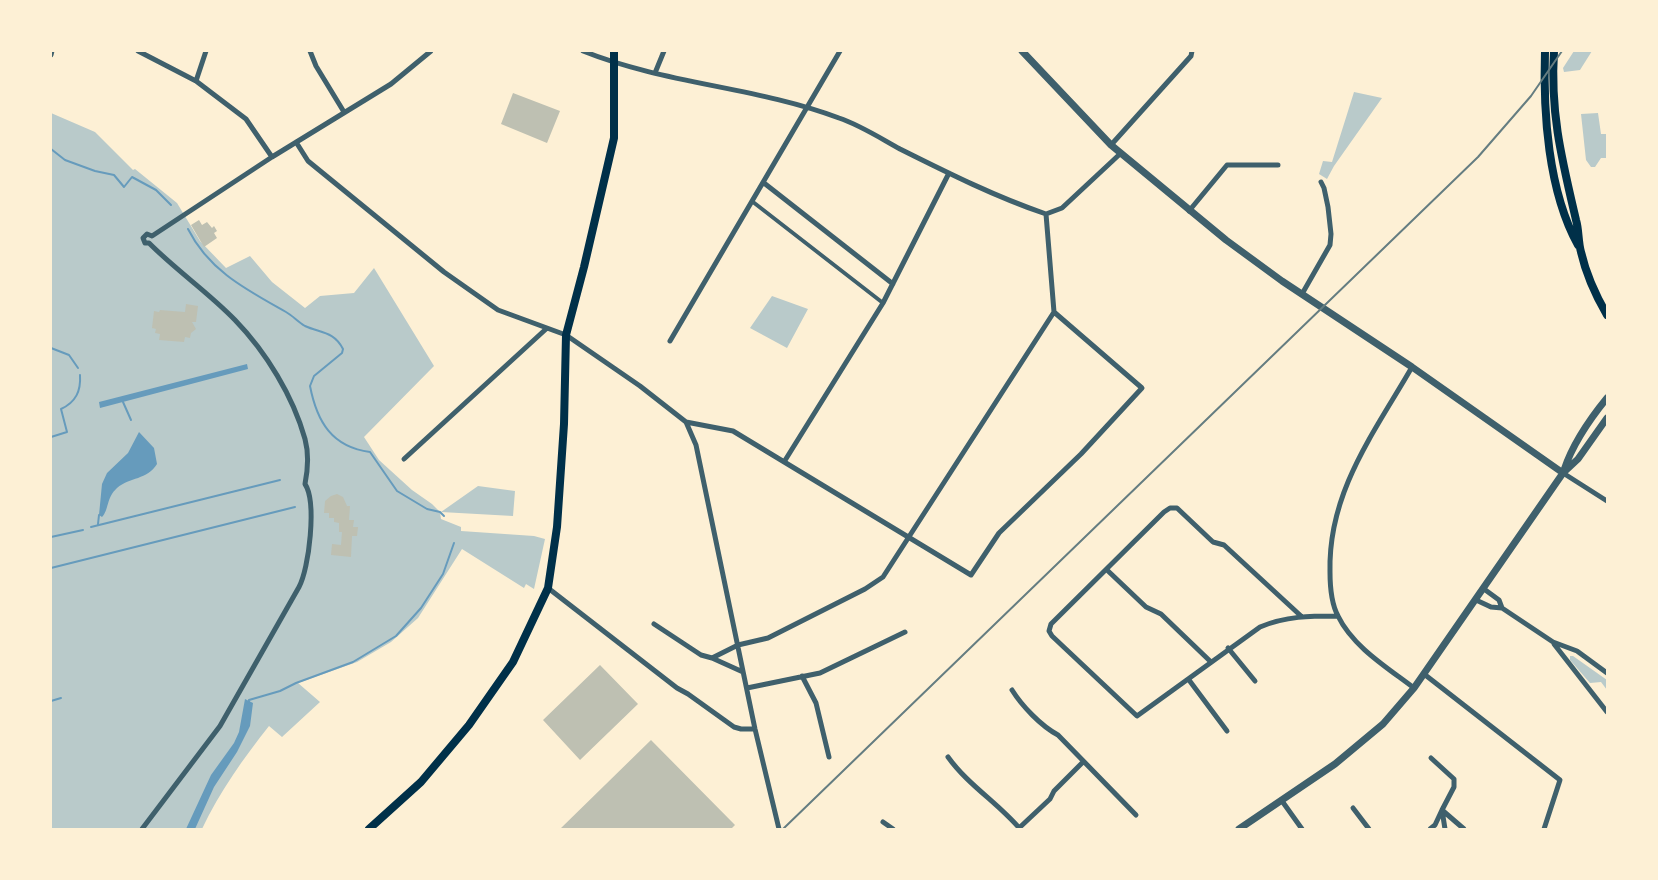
<!DOCTYPE html>
<style>
body{margin:0}
#map{position:relative;width:1658px;height:880px;overflow:hidden;background:#fdf0d5;font-family:"Roboto Condensed",sans-serif}
canvas{display:block}
.frame{position:absolute;inset:0;border:52px solid #fdf0d5;pointer-events:none}
</style>
<div id="map">
<canvas width="1658" height="880"></canvas>
<div class="frame"></div>
</div>
<script>
const ctx = document.querySelector('canvas').getContext('2d');
ctx.lineJoin = 'round';
function fill(path, color) {
  ctx.fillStyle = color;
  ctx.fill(path, 'evenodd');
}
function trace(path, color, width, dash) {
  ctx.strokeStyle = color;
  ctx.lineWidth = width;
  ctx.lineCap = dash ? 'butt' : 'round';
  ctx.setLineDash(dash || []);
  ctx.stroke(path);
}
fill(new Path2D(`
 M 1574,51 L 1592,51 L 1580,70 L 1564,72 L 1563,68 Z
 M 1354,92 L 1382,98 L 1334,166 L 1327,179 L 1319,174 L 1323,161 L 1332,162 Z
 M 51,113 L 95,132 L 133,170 L 135,169 L 177,203 L 200,241 L 226,268 L 250,256 L 272,282 L 305,308 L 320,296 L 354,293 L 374,268 L 434,366 L 364,437 L 379,460 L 412,490 L 432,504 L 440,512 L 441,519 L 461,527 L 461,531 L 534,536 L 545,539 L 534,589 L 526,584 L 524,588 L 462,549 L 418,618 L 391,642 L 357,662 L 298,683 L 320,702 L 282,737 L 269,726 C 243,759 220,791 202,829 L 51,829 Z
 M 1598,113 L 1601,134 L 1607,134 L 1607,166 L 1606,158 L 1601,158 L 1595,167 L 1591,167 L 1586,160 L 1581,114 Z
 M 772,296 L 808,309 L 787,348 L 750,328 Z
 M 478,486 L 515,491 L 513,516 L 441,512 Z
 M 1570,656 L 1573,656 L 1607,680 L 1607,690 L 1601,682 L 1590,683 L 1570,660 Z`), '#b9caca');
fill(new Path2D(`
 M 247,364 L 248,369 L 100,408 L 99,402 Z
 M 139,432 L 154,448 L 157,464 C 147,480 130,477 117,488 C 106,498 109,510 102,517 L 99,515 L 102,484 L 107,473 L 128,453 Z
 M 245,699 L 253,703 L 250,726 L 237,752 L 214,787 L 195,829 L 186,829 L 211,775 L 234,743 L 239,732 Z`), '#669bbc');
trace(new Path2D(`
 M 51,149 L 65,160 L 95,171 L 114,175 L 124,187 L 132,177 L 156,190 L 171,205
 M 188,229 C 209,271 247,290 286,312 C 293,316 298,322 305,326 C 320,333 334,331 343,349 L 342,353 L 314,376 L 310,386 C 317,422 332,447 370,452 L 397,491 L 427,509 L 440,512 L 444,516
 M 51,348 L 69,355 L 78,368
 M 123,402 L 131,420
 M 51,437 L 67,432 L 61,409 C 76,402 81,391 80,375
 M 98,524 L 99,515
 M 91,527 L 280,480
 M 51,537 L 83,530
 M 51,568 L 295,507
 M 51,701 L 61,698
 M 249,702 L 249,700 L 280,691 L 296,683 L 353,662 L 396,636 L 421,608 L 443,574 L 454,543`), '#669bbc', 2);
fill(new Path2D(`
 M 513,93 L 560,111 L 547,143 L 501,124 Z
 M 199,220 L 202,225 L 207,222 L 212,228 L 214,226 L 217,231 L 214,233 L 217,238 L 204,247 L 191,225 Z
 M 186,304 L 198,306 L 196,322 L 192,322 L 196,329 L 191,333 L 190,338 L 185,337 L 184,342 L 159,340 L 160,334 L 155,333 L 156,329 L 152,328 L 154,311 L 159,312 L 160,310 L 185,312 Z
 M 337,494 L 343,497 L 347,506 L 350,506 L 349,520 L 354,520 L 353,527 L 358,527 L 357,536 L 352,536 L 351,557 L 331,555 L 332,544 L 341,545 L 342,532 L 339,532 L 339,523 L 334,522 L 334,518 L 329,518 L 329,513 L 324,513 L 325,501 L 331,496 Z
 M 600,665 L 638,704 L 580,760 L 543,720 Z
 M 651,740 L 735,825 L 731,829 L 560,829 Z`), '#bec0b2');
trace(new Path2D(`
 M 753,202 L 883,303`), '#3f606c', 4);
trace(new Path2D(`
 M 138,51 L 196,81 L 246,119 L 272,157
 M 310,51 L 316,66 L 344,112
 M 583,51 C 665,84 757,87 839,118 C 860,125 880,138 900,149 C 948,173 996,197 1046,214 L 1062,208 L 1121,153
 M 51,55 L 52,51
 M 655,73 L 664,51
 M 196,81 L 206,51
 M 296,142 L 308,161 L 444,272 L 498,310 L 566,335 L 640,386 L 686,422 L 696,445 L 755,729 L 779,829
 M 1111,145 L 1191,56 L 1192,51
 M 764,183 L 893,284
 M 1189,211 L 1227,165 L 1278,165
 M 1302,294 L 1330,245 L 1331,234 L 1328,207 L 1324,188 L 1321,182
 M 670,341 L 840,51
 M 1412,367 C 1374,433 1328,492 1330,572 C 1330,587 1331,603 1338,616 C 1353,647 1388,668 1414,688
 M 686,422 L 733,431 L 971,575 L 999,533 L 1081,454 L 1142,388 L 1054,312
 M 404,459 L 546,329
 M 784,462 L 883,303 L 949,173
 M 1563,473 L 1607,501
 M 1107,570 L 1146,607 L 1161,614 L 1211,662
 M 548,588 L 677,688 L 688,694 L 734,727 L 741,729 L 755,729
 M 1484,589 L 1499,600 L 1502,608
 M 1476,600 L 1491,607 L 1502,608 L 1553,642 L 1577,651 L 1607,673
 M 1301,616 L 1224,545 L 1213,542 L 1177,508 L 1170,508 L 1164,512 L 1051,624 L 1049,631 L 1052,636 L 1137,716 L 1260,627 C 1286,616 1310,616 1338,616
 M 654,624 L 701,655 L 712,658 L 743,672
 M 1554,644 L 1607,712
 M 1228,648 L 1255,681
 M 712,658 L 738,645 L 768,638 L 865,589 L 883,577 L 1054,312 L 1046,214
 M 1424,674 L 1560,780 L 1544,829
 M 802,676 L 816,703 L 829,757
 M 1189,680 L 1227,731
 M 747,688 L 820,673 L 905,632
 M 1012,690 C 1022,706 1041,726 1058,735 L 1136,815
 M 948,757 C 968,785 998,803 1020,829
 M 1431,758 L 1454,779 L 1454,787 L 1442,810 L 1445,829
 M 1282,801 L 1302,829
 M 1353,808 L 1369,829
 M 883,822 L 893,829
 M 142,829 L 220,726 L 299,587 C 309,569 317,502 305,484 C 308,469 309,454 305,439 C 293,396 266,352 235,320 C 209,293 177,271 149,243 L 145,243 L 143,238 L 147,234 L 152,236 L 272,157 L 391,84 L 431,51
 M 1018,829 L 1050,799 L 1054,791 L 1083,762
 M 1430,829 L 1435,825 L 1442,810 L 1464,829`), '#3f606c', 5);
trace(new Path2D(`
 M 1022,51 L 1111,145 L 1226,240 L 1282,281 L 1412,367 L 1563,473
 M 1564,470 C 1573,443 1589,420 1607,398
 M 1239,829 L 1335,764 L 1383,724 L 1414,688 L 1563,473 L 1578,459 L 1607,418`), '#3f606c', 7);
trace(new Path2D(`
 M 1545,51 C 1543,112 1548,191 1578,245
 M 1554,51 C 1550,113 1562,160 1576,220 C 1579,230 1578,241 1581,252 C 1586,274 1596,296 1607,315
 M 369,829 L 421,782 L 469,725 L 513,662 L 548,588 L 557,527 L 564,424 L 566,335 L 584,267 L 614,138 L 614,51`), '#003049', 8);
trace(new Path2D(`
 M 783,829 L 1478,157 L 1531,96 L 1562,51`), '#657d81', 2);
</script>
